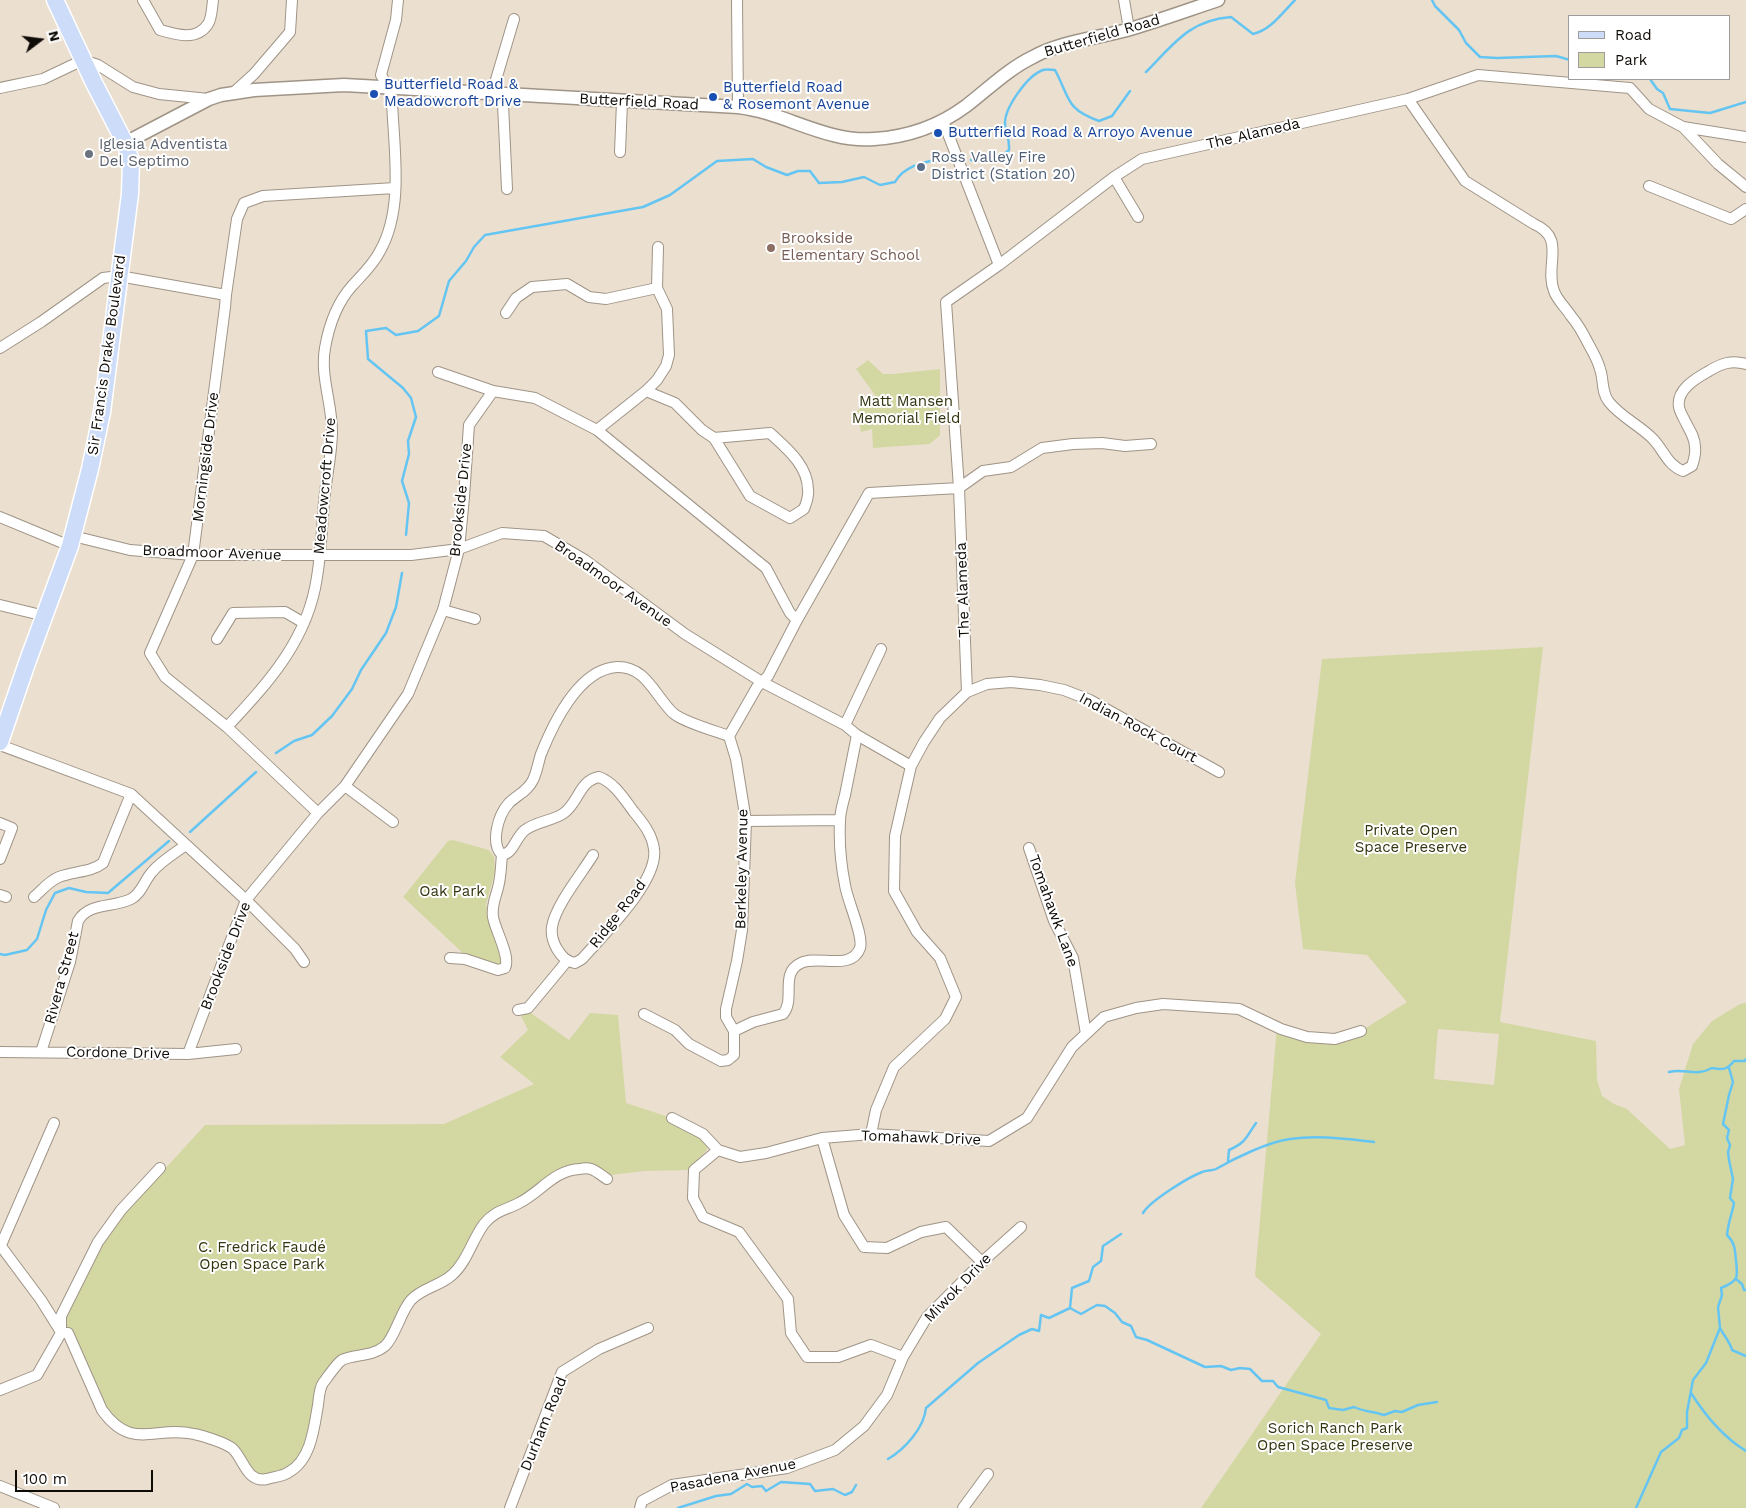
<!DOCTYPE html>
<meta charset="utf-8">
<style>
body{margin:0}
#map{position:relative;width:1746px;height:1508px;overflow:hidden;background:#ebdfd0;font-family:"Work Sans",sans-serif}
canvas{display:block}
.legend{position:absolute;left:1568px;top:15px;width:162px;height:65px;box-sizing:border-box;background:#fff;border:1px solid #9f9d9c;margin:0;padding:6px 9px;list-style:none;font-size:15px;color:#0f0b07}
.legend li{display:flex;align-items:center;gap:10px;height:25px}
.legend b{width:25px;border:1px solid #9f9d9c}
.north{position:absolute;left:15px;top:15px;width:50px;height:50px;-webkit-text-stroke:4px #fff;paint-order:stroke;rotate:75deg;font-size:14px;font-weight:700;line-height:20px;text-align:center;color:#0f0b07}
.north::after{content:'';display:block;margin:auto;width:18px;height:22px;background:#0f0b07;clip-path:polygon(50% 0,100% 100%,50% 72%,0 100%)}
.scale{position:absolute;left:15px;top:1470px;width:138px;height:22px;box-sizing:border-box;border:2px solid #0f0b07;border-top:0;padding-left:6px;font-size:15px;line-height:18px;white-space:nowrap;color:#0f0b07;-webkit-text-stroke:4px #fff;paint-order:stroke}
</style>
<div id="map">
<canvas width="1746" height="1508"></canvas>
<ul class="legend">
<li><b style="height:6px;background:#cddcf8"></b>Road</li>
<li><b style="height:14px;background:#d3d8a3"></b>Park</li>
</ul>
<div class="north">N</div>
<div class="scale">100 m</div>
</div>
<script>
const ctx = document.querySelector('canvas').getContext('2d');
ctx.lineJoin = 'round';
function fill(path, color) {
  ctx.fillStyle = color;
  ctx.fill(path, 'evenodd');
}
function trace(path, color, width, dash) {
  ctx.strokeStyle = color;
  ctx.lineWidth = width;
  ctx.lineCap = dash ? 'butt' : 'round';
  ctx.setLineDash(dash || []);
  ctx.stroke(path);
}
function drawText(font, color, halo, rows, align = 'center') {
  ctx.font = font + ' "Work Sans",sans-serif';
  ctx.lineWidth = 4;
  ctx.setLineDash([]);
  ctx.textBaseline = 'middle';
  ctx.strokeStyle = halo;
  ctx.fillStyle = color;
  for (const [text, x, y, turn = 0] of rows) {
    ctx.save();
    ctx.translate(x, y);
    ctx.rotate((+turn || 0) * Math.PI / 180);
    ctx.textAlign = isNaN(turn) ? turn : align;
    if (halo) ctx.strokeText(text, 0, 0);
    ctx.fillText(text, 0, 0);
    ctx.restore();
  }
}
fill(new Path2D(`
 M 868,360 L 883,374 L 893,374 L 940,369 L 940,435 L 930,444 L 873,448 L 872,429 L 861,432 L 859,421 L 854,414 L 875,395 L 856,369 Z
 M 1543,647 L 1500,1022 L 1596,1041 L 1597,1080 L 1602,1096 L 1614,1104 L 1627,1109 L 1670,1149 L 1685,1145 L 1679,1089 L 1693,1044 L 1712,1021 L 1740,1004 L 1746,1003 L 1746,1508 L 1201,1508 L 1321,1334 L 1255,1276 L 1277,1027 L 1335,1039 L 1361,1031 L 1407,1002 L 1367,955 L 1303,949 L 1295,883 L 1322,659 ZM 1438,1029 L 1499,1034 L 1494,1085 L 1434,1079 Z
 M 453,840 L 489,850 L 494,857 L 495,871 L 486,905 L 507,965 L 500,966 L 466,956 L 403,897 L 448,841 Z
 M 528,1011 L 569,1040 L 590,1013 L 618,1015 L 626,1103 L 672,1118 L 691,1127 L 709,1145 C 707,1153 694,1162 689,1170 L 644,1171 L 602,1176 L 574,1169 L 493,1214 L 461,1266 L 419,1293 L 386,1345 L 342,1360 L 322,1385 L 312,1436 L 289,1472 L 255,1478 L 233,1449 L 194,1434 L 146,1435 L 110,1421 L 68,1334 L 61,1316 L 98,1242 L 205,1125 L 444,1124 L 534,1084 L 500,1057 L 528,1030 L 521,1016 Z`), '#d3d8a3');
trace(new Path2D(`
 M 1432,0 L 1435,6 L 1459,30 L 1466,43 L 1480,57 L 1497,58 L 1556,56 L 1570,60
 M 1146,72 C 1173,45 1189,20 1231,17 L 1253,34 C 1271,30 1282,13 1295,0
 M 1650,79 L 1657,89 L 1663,93 L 1670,109 L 1710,113 L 1746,102
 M 971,160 C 987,162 997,162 1009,150 C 1010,138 1005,132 1005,123 C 1005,107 1028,75 1043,70 C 1047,69 1052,70 1055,70 C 1070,98 1065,109 1099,121 L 1112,116 L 1130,91
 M 406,535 L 409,503 L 402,481 L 409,454 L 408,441 L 416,417 L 411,398 L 403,388 L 368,359 L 366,331 L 386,328 L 396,335 L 418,331 L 439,316 L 449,281 L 466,261 L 474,247 L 485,235 L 643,207 L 670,195 L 717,161 L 753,159 L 766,167 L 787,175 L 798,171 L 810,171 L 819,183 L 842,182 L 864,177 L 880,185 L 895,182 C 905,164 930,160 949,159
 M 276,753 L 294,741 L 312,735 L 332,716 L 352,689 L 361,670 L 386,633 L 396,607 L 402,573
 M 190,832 L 256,772
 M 0,954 L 5,955 L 27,950 L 37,939 L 46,910 L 55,893 L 69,888 L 86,892 L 108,893 L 169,841
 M 1669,1072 C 1685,1068 1696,1077 1712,1068 C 1723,1070 1727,1070 1734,1061 L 1745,1061 L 1746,1059
 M 1228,1161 L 1229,1150 C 1247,1142 1246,1137 1256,1123
 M 1143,1213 C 1150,1201 1187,1178 1202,1172 C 1206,1170 1212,1171 1216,1169 C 1235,1158 1268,1142 1290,1139 C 1318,1135 1346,1139 1374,1142
 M 1736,1279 L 1742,1284 L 1744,1290 L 1746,1290
 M 1070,1308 L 1072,1288 L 1089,1281 L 1093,1267 L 1101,1261 L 1103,1246 L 1121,1234
 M 1720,1328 C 1724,1336 1730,1342 1732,1350 L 1746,1356
 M 1691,1393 C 1705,1415 1723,1437 1746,1451
 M 888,1459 C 905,1449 924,1428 926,1408 L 978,1363 L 1019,1335 L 1032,1329 L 1039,1331 L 1041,1315 L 1049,1318 L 1070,1308 L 1081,1314 L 1097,1305 L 1105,1306 L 1115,1313 L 1122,1322 L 1131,1326 L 1136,1337 L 1147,1340 L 1205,1367 L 1221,1366 L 1231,1370 L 1240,1368 L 1250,1369 L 1262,1381 L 1273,1381 L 1278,1387 L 1326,1400 L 1329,1408 L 1343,1410 L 1354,1407 C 1364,1412 1373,1411 1384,1415 L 1395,1411 L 1402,1412 L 1418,1405 L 1437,1402
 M 678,1508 L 716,1496 L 731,1494 L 747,1484 L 752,1487 L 762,1486 L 766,1491 L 781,1482 L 810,1484 L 815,1491 L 833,1489 L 845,1495 L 852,1492 L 856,1485
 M 1636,1508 L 1661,1452 L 1679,1438 L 1682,1430 L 1687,1428 L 1687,1412 L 1693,1380 L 1706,1363 L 1720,1328 L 1718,1307 L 1722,1295 L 1721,1288 C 1739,1281 1738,1277 1736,1261 C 1735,1249 1735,1243 1727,1235 C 1728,1223 1732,1214 1734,1203 L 1730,1198 L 1733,1179 L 1729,1160 L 1728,1152 L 1730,1145 L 1727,1138 L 1729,1130 L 1723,1124 L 1729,1095 L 1733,1082 L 1729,1068`), '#65c5f2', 2.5);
const minor = new Path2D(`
 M 143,0 L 160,30 C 177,35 197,41 208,24 C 212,18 212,7 213,0
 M 737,0 L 738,107
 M 1124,0 L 1129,29
 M 0,88 L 43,79 L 83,60 L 98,65 L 133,87 L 159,94 L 209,99
 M 233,93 L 254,74 L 290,32 L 292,0
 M 1408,99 L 1465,181 L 1534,224 C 1567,238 1544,266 1554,291 C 1557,300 1566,308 1571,316 C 1578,324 1584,335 1589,345 C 1593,352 1598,361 1600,369 C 1604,380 1601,392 1609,402 C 1621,417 1639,425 1652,438 C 1664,450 1667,465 1683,471 L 1692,466 C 1694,460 1696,454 1695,447 C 1695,439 1691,432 1687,425 C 1685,420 1680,413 1679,407 C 1676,389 1697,378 1709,371 C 1722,363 1732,360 1746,364
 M 943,121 L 999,265
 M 1683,127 L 1718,164 L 1746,187
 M 620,152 L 622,102
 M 1114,177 L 1138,217
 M 1649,186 L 1731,219 L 1746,209
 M 507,189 L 503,104 L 495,83 L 514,19
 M 506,313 L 516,298 L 532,287 L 567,284 L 589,297 L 606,299 L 657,288
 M 0,348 L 41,322 L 103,278 L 119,276 L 226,295
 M 438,372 L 493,391 L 535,398 L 597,430 L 766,568 L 790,613 L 797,620
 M 646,391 L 675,403 L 702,430 L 714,438
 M 597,430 L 646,391 L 657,380 L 666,366 L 669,355 L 667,309 L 657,288 L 658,247
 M 770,433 C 786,448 808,465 808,490 C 809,496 806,504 804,509 L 790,518 L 750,496 L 714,438 Z
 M 0,517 L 70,546
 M 73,536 L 130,550 L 193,555 L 411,555 L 459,549 L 502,533 L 544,536 L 585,560 L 685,634 L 762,682 L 845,725 L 857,735 L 911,766
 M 0,605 L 45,616
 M 443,610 L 475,619
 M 217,639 L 233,613 L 285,612 L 304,623
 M 967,692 L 959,488 L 946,302 L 999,265 L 1114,177 L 1142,159 L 1408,99 L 1478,75 L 1630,88 L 1649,109 L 1683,127 L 1746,137
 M 845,725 L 881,649
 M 227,727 C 268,683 308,640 317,577 C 321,553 322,527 324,502 C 326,478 332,454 332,431 C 332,403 320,376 325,348 C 329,325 336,304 352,286 C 362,275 373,265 380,251 C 404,209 394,149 392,102 L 388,87 L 381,75 L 396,20 L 398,0
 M 0,745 L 131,794 L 246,900 L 295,949 L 304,962
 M 345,786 L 393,822
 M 318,813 L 227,727 L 165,677 L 150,653 L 193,555 L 225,307 L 226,295 L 237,219 L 244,203 L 263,196 L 395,188
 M 746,821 L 840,820
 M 0,823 L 12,828 L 0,859
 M 1029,848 L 1054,921 L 1073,958 L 1086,1034
 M 502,855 C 514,853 515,838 525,830 C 537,821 553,821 564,813 C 579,802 579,781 599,777 C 615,783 624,799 634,812 C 643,823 652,834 654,849 C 659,881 603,935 582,959 L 575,963 C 566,961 562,957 557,949 C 553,942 551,934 552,927 C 555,906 582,873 593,855
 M 502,855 C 490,843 498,815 509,803 C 517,795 528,791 533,780 C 537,772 538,763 541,754 C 553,724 579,669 617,667 C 646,666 655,696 673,713 C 683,722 715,731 729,736
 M 0,895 L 6,897
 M 34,897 C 42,890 49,881 59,877 C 74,871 90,873 103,863 L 131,794
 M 450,958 L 465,959 L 498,970 L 505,968 C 511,957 495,930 493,917 C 491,904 497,895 499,883 C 501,874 501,864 502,855
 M 518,1010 L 528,1008 L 567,961
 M 644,1014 L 675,1030 L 689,1044 L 721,1061 L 728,1060 L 734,1055 L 734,1031 L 726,1017 L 726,1009 L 737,961 L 742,930 L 746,821 L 736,759 L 729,736 L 757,687 L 768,676 L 797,620 L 869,493 L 959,488 L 983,471 L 1011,467 L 1042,448 L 1073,444 L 1102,443 L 1125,446 L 1151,444
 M 734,1031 L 753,1022 L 783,1014 C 796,999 779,973 801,963 C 818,955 852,971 860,948 C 864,936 847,900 845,885 C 841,865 839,841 840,821 C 840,812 843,803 845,795 C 849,775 853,755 857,735
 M 0,1052 L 188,1054 L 236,1049
 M 41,1052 L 70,962 L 78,921 C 89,902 113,908 131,899 C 142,893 144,881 152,872 C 161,861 175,853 186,845
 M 188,1054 L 246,900 L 318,813 L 345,786 L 408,694 L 443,610 L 459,549 L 464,497 L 469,425 L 493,391
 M 672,1118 L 703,1134 L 718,1150
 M 871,1134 L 876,1110 L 894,1067 L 945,1019 L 956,997 L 940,958 L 917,932 L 894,891 L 895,836 L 911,766 L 924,742 L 940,718 L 967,692 L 987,684 L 1011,682 L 1040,685 L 1064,690 L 1090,700 L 1219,772
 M 822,1138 L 844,1215 L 864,1247 L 887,1248 L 921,1232 L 946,1227 L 982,1262
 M 718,1150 L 740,1157 L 766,1153 L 822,1138 L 871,1134 L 989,1141 L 1027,1118 L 1072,1047 L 1104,1017 L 1136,1008 L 1163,1004 L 1239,1009 L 1281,1029 L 1307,1037 L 1335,1039 L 1361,1031
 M 718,1150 L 694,1170 L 693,1198 L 703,1217 L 739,1232 L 788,1299 L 791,1333 L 807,1357 L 838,1357 L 871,1345 L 903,1357
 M 0,1245 L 41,1300 L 61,1332
 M 1,1245 L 54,1123
 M 61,1333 L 68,1333 L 102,1410 C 132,1452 155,1425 194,1434 C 204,1436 226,1443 233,1449 C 244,1460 247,1483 267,1479 C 274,1477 284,1476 289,1472 C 311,1460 314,1428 318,1405 C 319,1398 319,1389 323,1383 C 327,1378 337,1363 342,1360 C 354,1354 372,1357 385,1346 C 395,1337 401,1311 411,1300 C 422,1288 440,1286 452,1275 C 467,1262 472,1240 484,1224 C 494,1211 506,1210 519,1203 C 541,1192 554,1170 580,1169 C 584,1168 588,1168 591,1169 C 597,1171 602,1176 607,1179
 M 0,1390 L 37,1375 L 61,1333 L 61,1316 L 98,1242 L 121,1210 L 160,1168
 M 0,1486 L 54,1508
 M 510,1508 L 562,1372 L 599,1349 L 648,1328
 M 640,1508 L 642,1501 L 672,1485 L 787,1468 L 835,1450 L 864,1426 L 887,1395 L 903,1357 L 927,1317 L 982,1262 L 1021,1227
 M 963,1508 L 988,1474`);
const tertiary = new Path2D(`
 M 125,143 L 209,99 L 221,95 L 254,90 L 344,85 L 738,107 C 784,112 826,143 874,139 C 907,137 939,126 966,106 C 987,90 1008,69 1033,57 C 1060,42 1097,38 1127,30 C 1158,21 1188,10 1218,0`);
const primary = new Path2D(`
 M 0,742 L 27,663 L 70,546 L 90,469 L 102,412 L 130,194 L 131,161 L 125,143 L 94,83 L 55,0`);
trace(minor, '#9f9486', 12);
trace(tertiary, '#9f9486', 15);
trace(primary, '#fff', 19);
trace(minor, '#fff', 10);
trace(tertiary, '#fff', 12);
trace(primary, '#cddcf8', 16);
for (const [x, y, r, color] of [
 [374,94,5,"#1a4fb4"],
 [713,97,5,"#1a4fb4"],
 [938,133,5,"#1a4fb4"],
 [89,154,5,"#6b7280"],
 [921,167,5,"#5c6f8a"],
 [771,248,5,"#8d6e63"]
]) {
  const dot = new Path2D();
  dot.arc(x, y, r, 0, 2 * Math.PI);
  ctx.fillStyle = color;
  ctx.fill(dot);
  trace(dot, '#fff', 2);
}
drawText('15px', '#0f0b07', '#fff', [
 ["Butterfield Road",1102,36,-16],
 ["Butterfield Road",639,102,3],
 ["The Alameda",1253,134,-13],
 ["Sir Francis Drake Boulevard",107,355,-82],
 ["Morningside Drive",206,457,-83],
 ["Meadowcroft Drive",325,486,-85],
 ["Brookside Drive",461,500,-84],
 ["Broadmoor Avenue",212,553,2],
 ["Broadmoor Avenue",613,584,35],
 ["The Alameda",963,590,-92],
 ["Indian Rock Court",1138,728,28],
 ["Berkeley Avenue",742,869,-89],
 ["Tomahawk Lane",1053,911,70],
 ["Ridge Road",618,914,-52],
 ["Brookside Drive",226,956,-69],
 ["Rivera Street",62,978,-75],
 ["Cordone Drive",118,1053,1],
 ["Tomahawk Drive",921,1138,2],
 ["Miwok Drive",958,1288,-46],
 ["Durham Road",544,1424,-68],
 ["Pasadena Avenue",733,1476,-11]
]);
drawText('15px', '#164399', '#fff', [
 ["Butterfield Road &",384,85],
 ["Meadowcroft Drive",384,102],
 ["Butterfield Road",723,88],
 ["& Rosemont Avenue",723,105],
 ["Butterfield Road & Arroyo Avenue",948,133]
], 'left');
drawText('15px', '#5b616d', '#fff', [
 ["Iglesia Adventista",99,145],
 ["Del Septimo",99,162]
], 'left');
drawText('15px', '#4e5e75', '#fff', [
 ["Ross Valley Fire",931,158],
 ["District (Station 20)",931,175]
], 'left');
drawText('15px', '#785e54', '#fff', [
 ["Brookside",781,239],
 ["Elementary School",781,256]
], 'left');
drawText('15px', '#33350f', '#fff', [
 ["Matt Mansen",906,402],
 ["Memorial Field",906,419],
 ["Private Open",1411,831],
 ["Space Preserve",1411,848],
 ["Oak Park",452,892],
 ["C. Fredrick Faudé",262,1248],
 ["Open Space Park",262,1265],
 ["Sorich Ranch Park",1335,1429],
 ["Open Space Preserve",1335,1446]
]);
</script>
